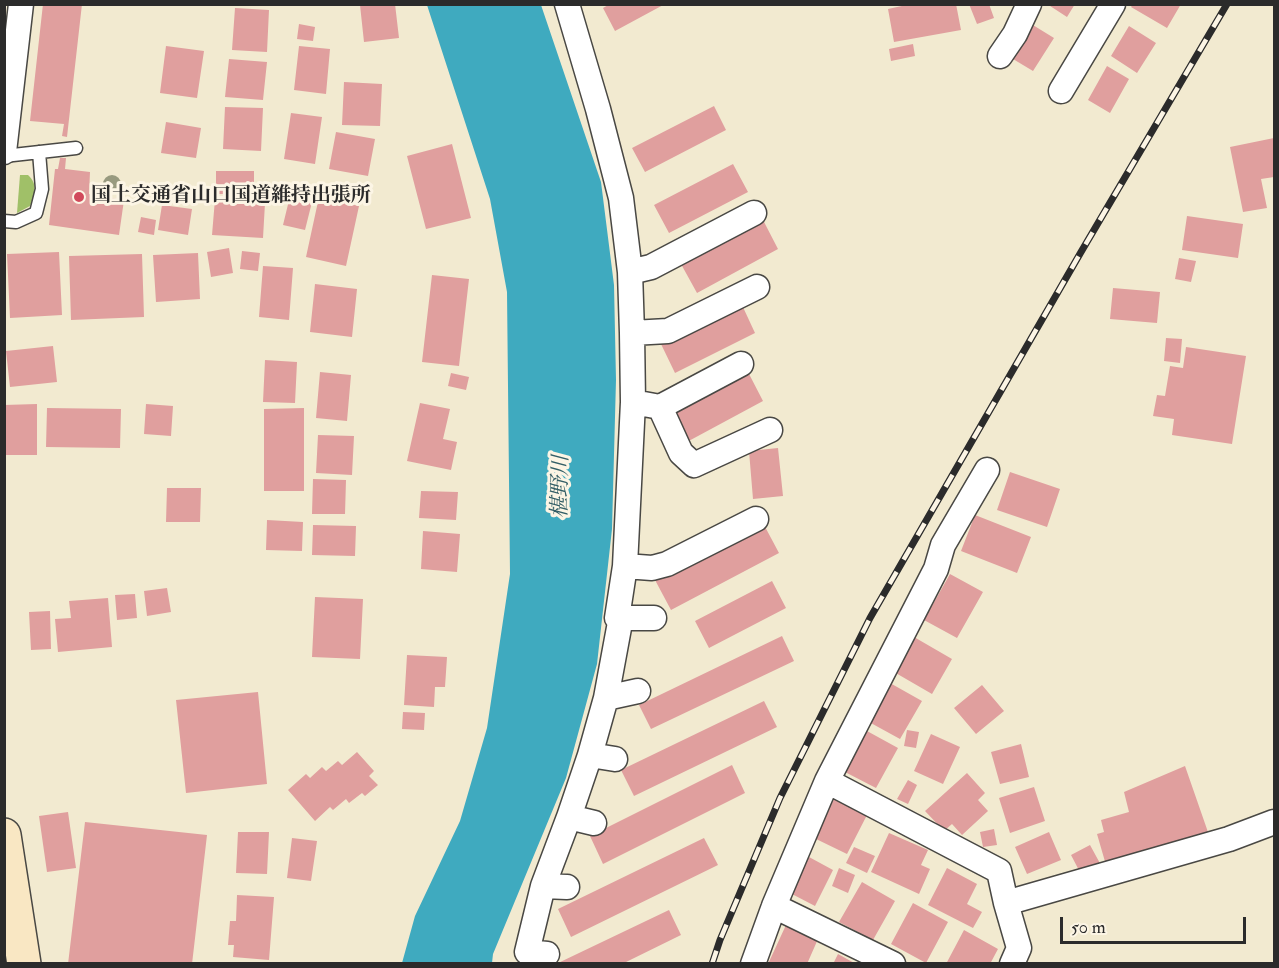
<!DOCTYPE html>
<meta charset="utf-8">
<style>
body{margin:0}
#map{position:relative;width:1279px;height:968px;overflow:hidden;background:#f2ead0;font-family:"IM FELL Double Pica",serif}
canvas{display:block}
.frame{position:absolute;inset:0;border:6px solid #2b2b2b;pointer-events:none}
.scale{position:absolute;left:1060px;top:917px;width:186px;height:27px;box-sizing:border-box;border:3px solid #2b2b2b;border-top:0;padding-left:8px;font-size:18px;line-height:21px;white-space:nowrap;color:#2b2b2b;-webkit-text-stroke:4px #fcf5e5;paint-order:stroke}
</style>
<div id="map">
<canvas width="1279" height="968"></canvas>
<div class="frame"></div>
<div class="scale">50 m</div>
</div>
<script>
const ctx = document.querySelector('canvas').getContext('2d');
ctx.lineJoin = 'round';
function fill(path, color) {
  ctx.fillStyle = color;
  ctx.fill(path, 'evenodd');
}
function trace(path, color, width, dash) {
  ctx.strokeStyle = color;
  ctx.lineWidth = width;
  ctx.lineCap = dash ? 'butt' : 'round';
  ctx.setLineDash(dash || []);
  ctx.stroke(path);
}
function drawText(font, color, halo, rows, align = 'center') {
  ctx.font = font + ' "IM FELL Double Pica","Noto Serif JP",serif';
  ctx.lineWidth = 6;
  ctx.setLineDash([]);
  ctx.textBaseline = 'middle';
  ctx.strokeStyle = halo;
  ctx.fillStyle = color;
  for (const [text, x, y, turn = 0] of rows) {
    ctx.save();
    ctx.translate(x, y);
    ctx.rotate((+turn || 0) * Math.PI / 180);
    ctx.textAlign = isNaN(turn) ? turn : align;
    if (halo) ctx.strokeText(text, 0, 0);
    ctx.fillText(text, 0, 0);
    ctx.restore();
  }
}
fill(new Path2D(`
 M 20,175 L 28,175 C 38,184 35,194 30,206 L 17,213 Z`), '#a0c068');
fill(new Path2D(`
 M 427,5 L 541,5 L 601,182 L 614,285 L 616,380 L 612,529 L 597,664 L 566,778 L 493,954 L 492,963 L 402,963 L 415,916 L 460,821 L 487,728 L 510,574 L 507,292 L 490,199 Z`), '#3faabf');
fill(new Path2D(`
 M 43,4 L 82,4 L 67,137 L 62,136 L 64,124 L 30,121 Z
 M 367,4 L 395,4 L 399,38 L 364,42 L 360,5 Z
 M 610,4 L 665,4 L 615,31 L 603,8 Z
 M 911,4 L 956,4 L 961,30 L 894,42 L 888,9 Z
 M 969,4 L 989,4 L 994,18 L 977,24 Z
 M 1047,4 L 1075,4 L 1067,17 Z
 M 1133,4 L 1181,4 L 1167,28 L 1131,7 Z
 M 235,8 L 269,10 L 267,52 L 232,50 Z
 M 1028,22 L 1054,38 L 1033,71 L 1008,56 Z
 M 299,24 L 315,27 L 313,41 L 297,39 Z
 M 1129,26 L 1156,43 L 1137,73 L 1111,56 Z
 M 913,44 L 915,56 L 891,61 L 889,49 Z
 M 166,46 L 204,51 L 197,98 L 160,93 Z
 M 299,46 L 330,49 L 326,94 L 294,90 Z
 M 229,59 L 267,62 L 263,100 L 225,97 Z
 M 1107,66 L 1129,79 L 1110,113 L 1088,100 Z
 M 344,82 L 382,84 L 380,126 L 342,125 Z
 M 714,106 L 726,130 L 645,172 L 632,148 Z
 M 225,107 L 263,108 L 261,151 L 223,149 Z
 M 291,113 L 322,117 L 315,164 L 284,159 Z
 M 166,122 L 201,128 L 196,158 L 161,153 Z
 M 336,132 L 375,139 L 368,176 L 329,169 Z
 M 1274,138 L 1274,177 L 1261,179 L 1267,208 L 1243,212 L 1230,147 Z
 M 452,144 L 471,218 L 426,229 L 407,156 Z
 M 60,158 L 66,158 L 65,169 L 90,172 L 89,194 L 124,200 L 119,235 L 49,225 L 55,169 L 58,169 Z
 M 733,164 L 748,192 L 669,233 L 654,205 Z
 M 216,171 L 254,171 L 254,194 L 216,194 Z
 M 291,192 L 313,198 L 305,230 L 283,225 Z
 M 319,197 L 359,206 L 346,266 L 306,257 Z
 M 215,199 L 265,203 L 263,238 L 212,235 Z
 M 162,205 L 192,209 L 188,235 L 158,230 Z
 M 1187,216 L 1243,224 L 1238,258 L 1182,250 Z
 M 141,217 L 156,220 L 154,235 L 138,232 Z
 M 763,220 L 778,249 L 697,293 L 681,264 Z
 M 229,248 L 233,273 L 211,277 L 207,252 Z
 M 242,251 L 260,253 L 258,271 L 240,269 Z
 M 59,252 L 62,315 L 10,318 L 7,254 Z
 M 198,253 L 200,299 L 156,302 L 153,255 Z
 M 142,254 L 144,317 L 71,320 L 69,256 Z
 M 1179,258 L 1196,261 L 1191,282 L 1175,279 Z
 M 263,266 L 293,268 L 289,320 L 259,317 Z
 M 432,275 L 469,279 L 459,366 L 422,362 Z
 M 315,284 L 357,289 L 352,337 L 310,332 Z
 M 1113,288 L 1160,292 L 1157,323 L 1110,319 Z
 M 742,305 L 755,333 L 675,373 L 661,344 Z
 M 1166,338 L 1182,339 L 1180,363 L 1164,361 Z
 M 53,346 L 57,382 L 10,387 L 6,351 Z
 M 1186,347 L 1246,356 L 1232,444 L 1172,435 L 1174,419 L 1153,416 L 1157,395 L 1165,396 L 1170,366 L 1183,368 Z
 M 265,360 L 297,362 L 295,403 L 263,402 Z
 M 320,372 L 351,375 L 347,421 L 316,418 Z
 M 748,372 L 763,401 L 685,443 L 669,414 Z
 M 451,373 L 469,377 L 466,390 L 448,386 Z
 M 420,403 L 450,409 L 443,439 L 457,442 L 451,470 L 407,461 Z
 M 37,404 L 37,455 L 4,455 L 4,405 Z
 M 146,404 L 173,406 L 171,436 L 144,434 Z
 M 47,408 L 121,409 L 120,448 L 46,447 Z
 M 304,408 L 304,491 L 264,491 L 264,409 Z
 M 318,435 L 354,436 L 352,475 L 316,473 Z
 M 778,448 L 783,496 L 753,499 L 749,451 Z
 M 1010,472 L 1060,489 L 1047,527 L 997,510 Z
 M 313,479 L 346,480 L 345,514 L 312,514 Z
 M 167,488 L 201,488 L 200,522 L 166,522 Z
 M 421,491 L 458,492 L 456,520 L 419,518 Z
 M 975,515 L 1031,537 L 1017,573 L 961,551 Z
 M 267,520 L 303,522 L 302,551 L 266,550 Z
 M 763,523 L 779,553 L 671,610 L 655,580 Z
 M 313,525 L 356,526 L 355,556 L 312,555 Z
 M 423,531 L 460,534 L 457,572 L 421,569 Z
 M 950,574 L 983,592 L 957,638 L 924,620 Z
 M 772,581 L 786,608 L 709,648 L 695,621 Z
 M 167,588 L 171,612 L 147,616 L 144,591 Z
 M 135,594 L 137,618 L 117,620 L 115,595 Z
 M 315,597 L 363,599 L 360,659 L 312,657 Z
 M 108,598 L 112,647 L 58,652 L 55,619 L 71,618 L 69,601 Z
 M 50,611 L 51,649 L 31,650 L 29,612 Z
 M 782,636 L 794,661 L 651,729 L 639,705 Z
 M 914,637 L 952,659 L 932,694 L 894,672 Z
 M 407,655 L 447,657 L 445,687 L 435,687 L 434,707 L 404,705 Z
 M 890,683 L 922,701 L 900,739 L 869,722 Z
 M 982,685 L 1004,711 L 976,734 L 954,708 Z
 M 258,692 L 267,784 L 186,793 L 176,700 Z
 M 764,701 L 777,727 L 634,796 L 621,770 Z
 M 403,712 L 425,713 L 424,730 L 402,729 Z
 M 907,730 L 919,732 L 916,748 L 904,746 Z
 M 867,731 L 898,748 L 876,788 L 845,772 Z
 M 931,734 L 960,747 L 943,784 L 914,771 Z
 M 1021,744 L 1029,777 L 1000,784 L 991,752 Z
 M 357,752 L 374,771 L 369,776 L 378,785 L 365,796 L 362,793 L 349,803 L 346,799 L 333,810 L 330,807 L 315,821 L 288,790 L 306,774 L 310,778 L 322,767 L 326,771 L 338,761 L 342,765 Z
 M 732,765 L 745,793 L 603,864 L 590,836 Z
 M 1185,766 L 1209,835 L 1106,865 L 1097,834 L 1104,832 L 1101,820 L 1129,812 L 1124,792 Z
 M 967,773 L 985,793 L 978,800 L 988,811 L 962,835 L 952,824 L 944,831 L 925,811 Z
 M 908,780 L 917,785 L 908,804 L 897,799 Z
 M 1034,787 L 1045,821 L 1010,833 L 999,798 Z
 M 834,799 L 867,815 L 847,854 L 814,838 Z
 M 68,812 L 76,868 L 47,872 L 39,816 Z
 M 85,822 L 207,835 L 192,964 L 68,964 Z
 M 994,829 L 997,845 L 983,847 L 980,832 Z
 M 238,832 L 269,832 L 267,874 L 236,873 Z
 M 1049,832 L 1061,860 L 1027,874 L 1015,847 Z
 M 889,833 L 928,850 L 921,865 L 930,869 L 919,894 L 871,872 Z
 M 292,838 L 317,841 L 311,881 L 287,878 Z
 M 704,838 L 718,865 L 571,937 L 558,909 Z
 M 1090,845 L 1102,867 L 1083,878 L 1071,855 Z
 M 854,847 L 875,856 L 867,873 L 846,863 Z
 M 809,857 L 833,870 L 815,906 L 790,893 Z
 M 839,868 L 855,875 L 848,893 L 832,886 Z
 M 947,868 L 977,884 L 967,904 L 982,912 L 973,928 L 928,905 Z
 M 862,882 L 895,901 L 873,940 L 839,922 Z
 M 237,895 L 274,897 L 269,960 L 233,957 L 234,945 L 228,945 L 230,921 L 236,921 Z
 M 913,903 L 948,922 L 926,963 L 891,944 Z
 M 669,910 L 681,935 L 622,964 L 556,964 Z
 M 786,925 L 818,939 L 807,964 L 768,964 Z
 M 964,930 L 998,949 L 990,964 L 946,964 Z
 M 838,954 L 856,964 L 833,964 Z`), '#e09f9e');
const service = new Path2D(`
 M 4,156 L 76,148
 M 4,221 L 16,222 L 36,213 L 42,189 L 39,152`);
const minor = new Path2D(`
 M 567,4 L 598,109 L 621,198 L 630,272 L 651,267 L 754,213
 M 1000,56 L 1015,34 L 1029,4
 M 1061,91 L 1113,4
 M 4,152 L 21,4
 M 630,272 L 632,333 L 668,331 L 757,287
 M 632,333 L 633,402 L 660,407 L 741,364
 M 633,402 L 625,566 L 652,568 L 667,564 L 756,519
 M 660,407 L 681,453 L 694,465 L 770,430
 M 625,566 L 617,618 L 654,618
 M 621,617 L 606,698 L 638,691
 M 606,698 L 590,755 L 615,759
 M 590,755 L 569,817 L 594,823
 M 827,781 L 999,871 L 1006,903 L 1019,948 L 1012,964
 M 543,886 L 527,952 L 547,954
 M 567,887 L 543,886 L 569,817
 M 1006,903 L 1229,839 L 1274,822
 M 774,906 L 893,964
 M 753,964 L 774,906 L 827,781 L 936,569 L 943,545 L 987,470`);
const secondary = new Path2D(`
 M 4,835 L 24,964`);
trace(service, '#494844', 15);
trace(minor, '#494844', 27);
trace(secondary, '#494844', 36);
trace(service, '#fff', 12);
trace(minor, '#fff', 24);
trace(secondary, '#f9e7c3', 33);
const rail = new Path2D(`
 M 712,964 L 720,940 L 780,798 L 870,618 L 1081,252 L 1227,4`);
trace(rail, '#2b2b2b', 7);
trace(rail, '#fcf5e5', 4.5, [14]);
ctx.fillStyle = '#989a7f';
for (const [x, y] of [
 [112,184]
]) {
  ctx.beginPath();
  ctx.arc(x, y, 9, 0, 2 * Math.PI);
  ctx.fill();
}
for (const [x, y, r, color] of [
 [79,197,6,"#d1495b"]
]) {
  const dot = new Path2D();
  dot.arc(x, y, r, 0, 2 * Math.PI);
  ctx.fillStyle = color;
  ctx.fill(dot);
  trace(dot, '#fcf5e5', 2);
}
drawText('bold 20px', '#2b2b2b', '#fcf5e5', [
 ["国土交通省山口国道維持出張所",91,197]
], 'left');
drawText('italic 21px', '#335e66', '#fcf5e5', [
 ["椹野川",562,487,-89]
]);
</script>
